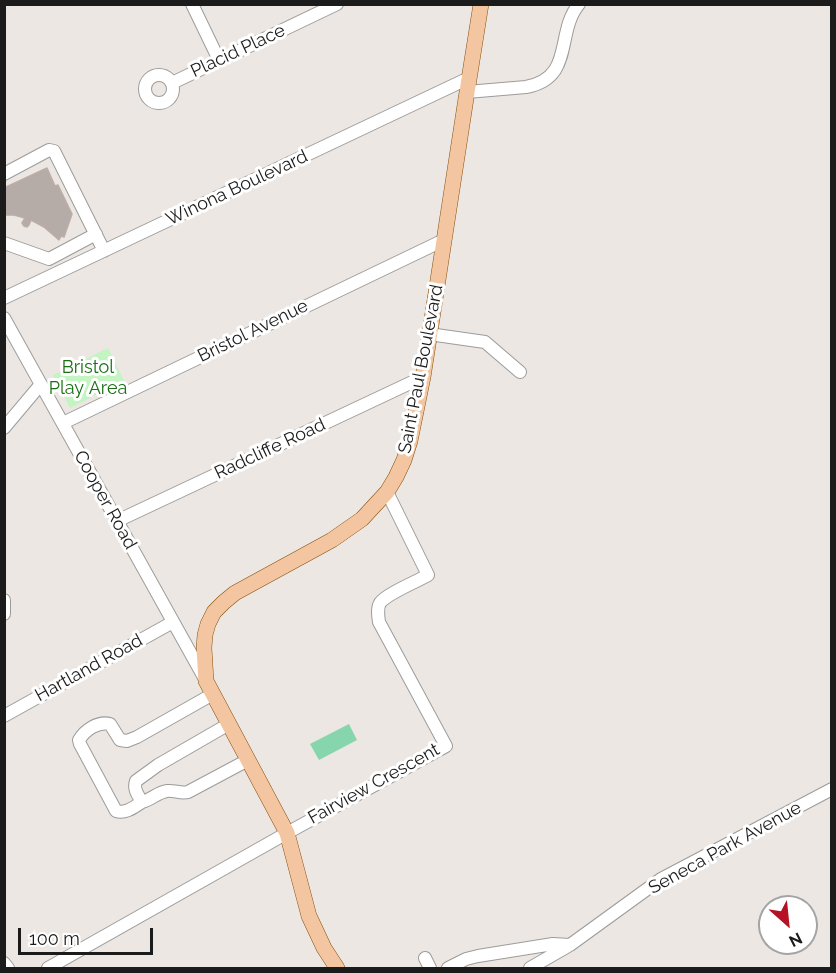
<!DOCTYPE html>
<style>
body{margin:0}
#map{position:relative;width:836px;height:973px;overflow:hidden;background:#ece7e2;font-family:Raleway,sans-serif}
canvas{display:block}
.frame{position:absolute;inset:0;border:6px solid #1b1b1b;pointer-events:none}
.north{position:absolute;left:758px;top:895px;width:60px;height:60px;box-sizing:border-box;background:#fff;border:2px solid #a4a4a4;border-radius:50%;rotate:153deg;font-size:16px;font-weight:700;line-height:24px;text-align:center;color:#1b1b1b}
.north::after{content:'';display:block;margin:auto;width:21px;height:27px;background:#b61125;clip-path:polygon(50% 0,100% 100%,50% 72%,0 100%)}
.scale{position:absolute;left:18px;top:928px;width:135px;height:27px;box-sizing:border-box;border:3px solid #1b1b1b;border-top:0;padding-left:8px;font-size:18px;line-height:21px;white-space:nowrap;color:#1b1b1b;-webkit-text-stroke:4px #fff;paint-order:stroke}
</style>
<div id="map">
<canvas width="836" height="973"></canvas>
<div class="frame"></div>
<div class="north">N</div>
<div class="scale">100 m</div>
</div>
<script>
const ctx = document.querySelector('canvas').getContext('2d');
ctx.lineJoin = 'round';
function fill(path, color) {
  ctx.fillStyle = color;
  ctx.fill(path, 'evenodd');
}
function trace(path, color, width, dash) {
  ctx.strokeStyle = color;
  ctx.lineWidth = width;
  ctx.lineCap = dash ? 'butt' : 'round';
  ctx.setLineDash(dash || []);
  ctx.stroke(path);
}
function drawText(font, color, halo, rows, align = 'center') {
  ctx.font = font + ' Raleway,sans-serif';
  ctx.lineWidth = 6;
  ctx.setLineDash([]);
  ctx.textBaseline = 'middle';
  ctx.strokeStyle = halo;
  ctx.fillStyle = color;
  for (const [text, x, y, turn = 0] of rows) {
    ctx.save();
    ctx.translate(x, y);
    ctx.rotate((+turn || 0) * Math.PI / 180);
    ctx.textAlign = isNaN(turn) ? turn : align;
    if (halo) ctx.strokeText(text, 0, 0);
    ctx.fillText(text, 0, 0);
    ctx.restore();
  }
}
fill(new Path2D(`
 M 108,348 L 124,381 L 70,408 L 53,375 Z`), '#c3f4c1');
fill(new Path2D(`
 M 349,724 L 357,740 L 319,760 L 310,744 Z`), '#86d5ac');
const building = new Path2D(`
 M 47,168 L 55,186 L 58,185 L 72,214 L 64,237 L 61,236 L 59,240 L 44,227 L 31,220 L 29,225 L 27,227 L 24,226 L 22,223 L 25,218 L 14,215 L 4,215 L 4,188 Z`);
fill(building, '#b5aca8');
trace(building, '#bcada6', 1.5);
const minor = new Path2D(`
 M 192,4 L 219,60
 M145 89a14 14 0 1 1 28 0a14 14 0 1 1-28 0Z
 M 172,83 L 337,4
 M 467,92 L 526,87 C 575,78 555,33 579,4
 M 4,174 L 49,150 L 54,151 L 104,251
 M 4,243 L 49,259 L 96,234
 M 4,298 L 469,78
 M 4,318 L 205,679
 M 429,334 L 485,342 L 520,372
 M 63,423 L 444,240
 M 4,428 L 41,384
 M 117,521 L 423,377
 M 4,600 L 4,614
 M 4,716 L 173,622
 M 229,724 L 158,765 L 136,781 C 133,789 138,795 142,802 C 151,800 158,792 167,791 C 174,790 181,794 188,792 L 248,760
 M 142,802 C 134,807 126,814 116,811 L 80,744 L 79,740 C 85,730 98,721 110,724 L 120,740 L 127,741 L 137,737 L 213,694
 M 425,958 L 430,968
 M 4,963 L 8,968
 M 48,968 L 287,833 L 446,746 L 379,622 C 378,615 377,608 380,603 C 386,594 418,581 428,575 L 387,492
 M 448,968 L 466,959 L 478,956 L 553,944 L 570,945
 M 530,968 L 570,945 L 661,879 L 832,789`);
const major = new Path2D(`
 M 337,968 L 324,948 L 309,916 L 287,833 L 206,681 L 204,648 L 205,635 L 208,624 L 214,612 L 224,602 L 235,593 L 332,540 L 362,519 L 387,492 L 396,477 L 404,460 L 410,441 L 423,377 L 467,92 L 481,4`);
trace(minor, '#9c9c9c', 14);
trace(major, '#864f0c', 16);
trace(minor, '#fff', 12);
trace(major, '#f3c5a0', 15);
drawText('18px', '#1b1b1b', '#fff', [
 ["Placid Place",238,51,-25],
 ["Winona Boulevard",237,188,-25],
 ["Bristol Avenue",253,331,-26],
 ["Saint Paul Boulevard",421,369,-79],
 ["Radcliffe Road",270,449,-25],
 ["Cooper Road",105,500,61],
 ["Hartland Road",89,668,-29],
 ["Fairview Crescent",374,784,-29],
 ["Seneca Park Avenue",725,848,-29]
]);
drawText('18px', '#186f14', '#fff', [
 ["Bristol",88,368],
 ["Play Area",88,389]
]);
</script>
